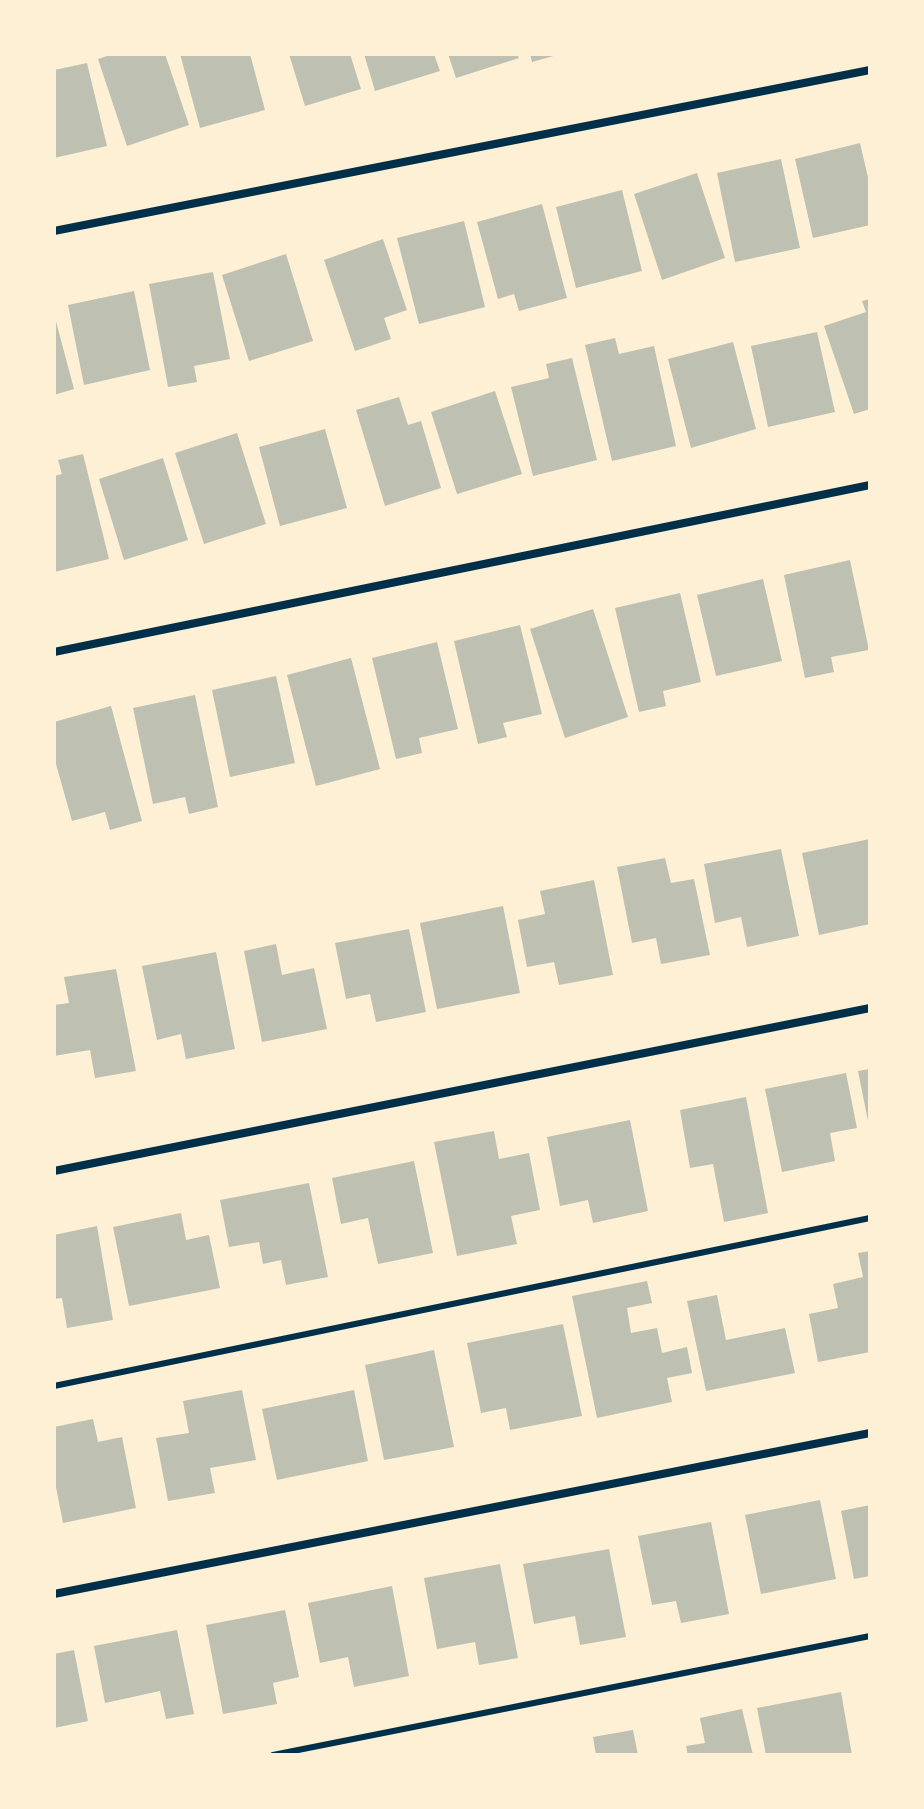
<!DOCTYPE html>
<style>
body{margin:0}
#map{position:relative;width:924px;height:1809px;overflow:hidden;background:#fdf0d5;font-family:Jost,sans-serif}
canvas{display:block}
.frame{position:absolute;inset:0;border:56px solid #fdf0d5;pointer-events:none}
</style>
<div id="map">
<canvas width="924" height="1809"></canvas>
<div class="frame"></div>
</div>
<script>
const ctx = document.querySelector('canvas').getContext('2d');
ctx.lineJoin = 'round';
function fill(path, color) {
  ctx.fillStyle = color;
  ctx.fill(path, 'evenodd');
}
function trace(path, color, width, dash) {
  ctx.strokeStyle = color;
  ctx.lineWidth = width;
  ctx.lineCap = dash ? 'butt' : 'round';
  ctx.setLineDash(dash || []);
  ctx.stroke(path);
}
fill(new Path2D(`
 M 113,54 L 165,54 L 189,125 L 127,146 L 98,59 Z
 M 180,54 L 250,54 L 265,110 L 200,128 Z
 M 289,54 L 350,54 L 361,89 L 305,106 Z
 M 364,54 L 434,54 L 440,71 L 375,91 Z
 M 448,54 L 517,54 L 519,58 L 456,78 Z
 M 530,54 L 557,54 L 557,55 L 532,62 Z
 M 87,63 L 107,146 L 54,158 L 54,70 Z
 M 860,143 L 870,186 L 870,225 L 813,238 L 795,159 Z
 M 781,159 L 800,248 L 735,262 L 717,173 Z
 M 697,173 L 725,258 L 662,280 L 634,194 Z
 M 622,190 L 642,271 L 576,288 L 556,207 Z
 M 542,204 L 567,298 L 519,311 L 514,294 L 498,299 L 477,222 Z
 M 464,221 L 485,307 L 419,324 L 397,238 Z
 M 383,239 L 407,310 L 384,318 L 391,339 L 355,351 L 324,260 Z
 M 286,254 L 313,341 L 249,361 L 222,275 Z
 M 213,272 L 230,359 L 194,366 L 197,382 L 168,387 L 149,284 Z
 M 134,291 L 150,370 L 84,385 L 68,305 Z
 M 870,299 L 870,409 L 854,414 L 824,326 L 866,312 L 862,301 Z
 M 54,314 L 74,389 L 54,395 Z
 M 817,332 L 835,412 L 768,427 L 751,346 Z
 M 615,338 L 619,354 L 654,346 L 676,446 L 612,461 L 585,345 Z
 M 733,342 L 756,429 L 691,448 L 668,359 Z
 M 572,358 L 597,460 L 533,476 L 511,387 L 549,378 L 546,364 Z
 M 495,391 L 522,474 L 457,494 L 431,412 Z
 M 399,397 L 408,425 L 421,421 L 441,488 L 385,506 L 356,410 Z
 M 325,429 L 347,508 L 280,526 L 259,447 Z
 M 237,433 L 266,524 L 204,544 L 175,453 Z
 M 83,454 L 109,559 L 54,572 L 54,476 L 62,474 L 58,460 Z
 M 163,458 L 188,540 L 124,560 L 99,479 Z
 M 850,560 L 869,650 L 831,657 L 834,672 L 805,678 L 784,575 Z
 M 763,579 L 782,661 L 716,676 L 697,595 Z
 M 680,593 L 701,682 L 663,691 L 666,706 L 639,712 L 615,608 Z
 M 593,609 L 628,717 L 565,738 L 530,629 Z
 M 520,625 L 542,714 L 503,723 L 507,737 L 478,744 L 454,641 Z
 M 437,642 L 458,729 L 419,738 L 422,753 L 396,759 L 372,658 Z
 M 351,658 L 380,769 L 316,786 L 287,675 Z
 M 276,676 L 295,763 L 230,777 L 212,690 Z
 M 195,695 L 218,807 L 189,814 L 185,797 L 153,804 L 133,708 Z
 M 111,706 L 142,821 L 110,830 L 105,812 L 72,821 L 54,757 L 54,722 Z
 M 870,839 L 870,924 L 819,935 L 802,853 Z
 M 781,849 L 799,936 L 747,947 L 741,917 L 715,923 L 704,864 Z
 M 665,858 L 671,883 L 694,879 L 710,955 L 661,964 L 656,938 L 632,943 L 617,867 Z
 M 594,880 L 613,975 L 559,985 L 554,962 L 527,967 L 518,920 L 545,914 L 540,891 Z
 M 503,906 L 520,993 L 437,1009 L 420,923 Z
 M 409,929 L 426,1012 L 376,1022 L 370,994 L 346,999 L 335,943 Z
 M 276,944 L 282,975 L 314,968 L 327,1029 L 262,1042 L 244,951 Z
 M 216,952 L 235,1049 L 186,1059 L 181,1034 L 157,1040 L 142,966 Z
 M 116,969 L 136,1071 L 95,1078 L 90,1050 L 54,1056 L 54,1005 L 69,1003 L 64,977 Z
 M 870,1069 L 870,1126 L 869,1126 L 858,1071 Z
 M 846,1073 L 857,1128 L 830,1133 L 835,1161 L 782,1172 L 765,1089 Z
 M 746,1097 L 768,1213 L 724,1222 L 713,1164 L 690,1168 L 680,1110 Z
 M 630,1120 L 648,1211 L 593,1223 L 588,1200 L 560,1206 L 547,1137 Z
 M 494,1131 L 499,1159 L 529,1153 L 540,1210 L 511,1216 L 517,1244 L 457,1256 L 434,1142 Z
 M 414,1161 L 433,1253 L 378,1264 L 368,1218 L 341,1224 L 332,1178 Z
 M 309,1183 L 328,1277 L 286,1285 L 281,1260 L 263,1264 L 259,1242 L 229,1247 L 220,1200 Z
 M 181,1213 L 186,1240 L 209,1235 L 220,1288 L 129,1306 L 113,1227 Z
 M 97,1226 L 113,1320 L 67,1328 L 62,1298 L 54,1299 L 54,1235 Z
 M 870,1251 L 870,1352 L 818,1362 L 809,1314 L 838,1308 L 833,1284 L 863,1277 L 858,1253 Z
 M 647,1281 L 652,1303 L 627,1308 L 631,1333 L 657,1328 L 662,1353 L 687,1347 L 692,1373 L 667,1378 L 672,1402 L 597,1418 L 572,1296 Z
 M 717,1295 L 726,1340 L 785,1328 L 795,1373 L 706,1391 L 687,1301 Z
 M 563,1324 L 582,1416 L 510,1430 L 506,1408 L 481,1413 L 467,1343 Z
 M 434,1350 L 454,1447 L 384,1460 L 365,1365 Z
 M 242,1390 L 256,1460 L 210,1468 L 215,1493 L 168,1501 L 156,1438 L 189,1433 L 183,1401 Z
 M 354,1390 L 368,1461 L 277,1480 L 262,1409 Z
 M 93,1419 L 98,1442 L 122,1437 L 136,1508 L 63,1523 L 54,1477 L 54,1427 Z
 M 820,1500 L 836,1579 L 761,1594 L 745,1515 Z
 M 870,1505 L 870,1576 L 854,1579 L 841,1511 Z
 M 711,1522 L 729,1614 L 681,1623 L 676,1601 L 652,1605 L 638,1536 Z
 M 609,1549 L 626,1637 L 580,1645 L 575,1616 L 534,1624 L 523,1564 Z
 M 500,1564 L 518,1658 L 479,1665 L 475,1642 L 437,1649 L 424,1578 Z
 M 392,1586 L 409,1676 L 354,1687 L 348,1657 L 320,1663 L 308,1603 Z
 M 285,1610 L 299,1677 L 273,1683 L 277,1704 L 223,1714 L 206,1625 Z
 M 177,1630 L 194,1714 L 166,1719 L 160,1691 L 105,1703 L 94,1646 Z
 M 74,1650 L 88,1721 L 54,1728 L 54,1654 Z
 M 841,1692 L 852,1755 L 766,1755 L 757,1708 Z
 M 742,1709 L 753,1755 L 688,1755 L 686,1746 L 705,1743 L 700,1718 Z
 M 633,1730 L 638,1755 L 596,1755 L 593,1737 Z`), '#bec0b2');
trace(new Path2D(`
 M 54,1386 L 870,1218
 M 273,1755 L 870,1636`), '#003049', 6);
trace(new Path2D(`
 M 54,231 L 870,70
 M 54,652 L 870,485
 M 54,1171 L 870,1008
 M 54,1594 L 870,1433`), '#003049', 8);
</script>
